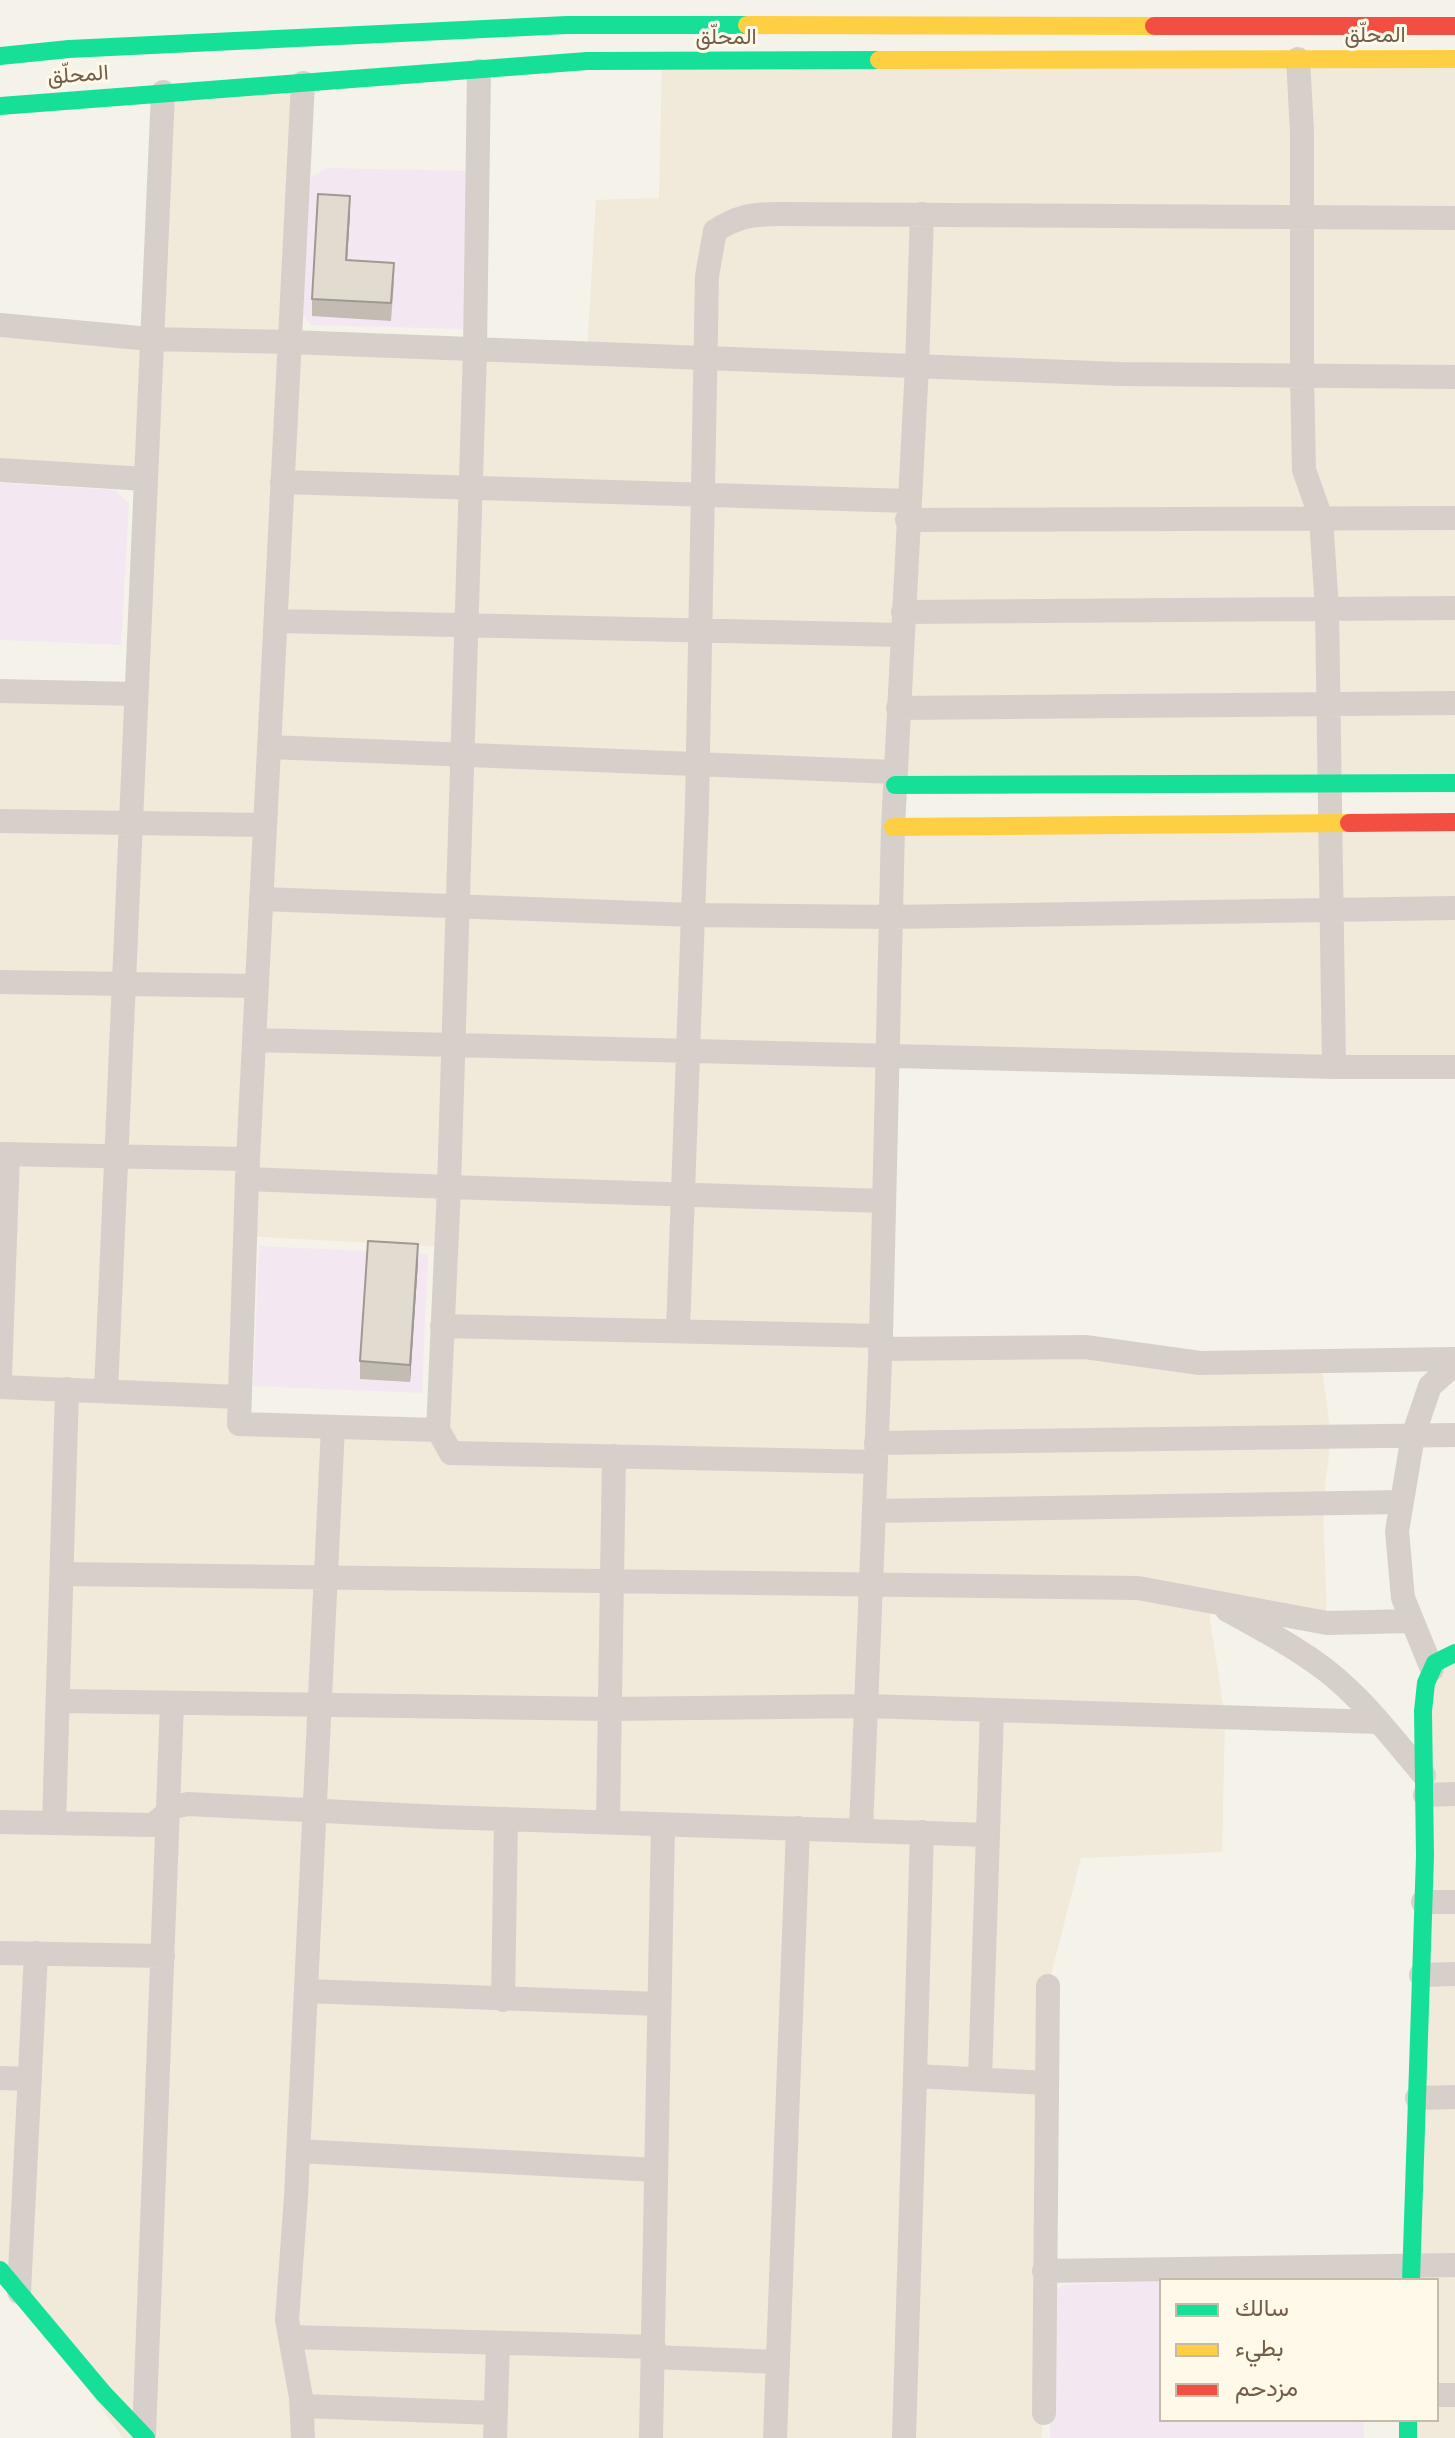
<!DOCTYPE html>
<meta charset="utf-8">
<style>
body{margin:0}
#map{position:relative;width:1455px;height:2438px;overflow:hidden;background:#f5f2e9;font-family:"Alegreya Sans",Vazirmatn,sans-serif}
canvas{display:block}
.legend{position:absolute;left:1159px;top:2278px;width:280px;height:144px;box-sizing:border-box;background:#fef9e8;border:2px solid #c6bba9;margin:0;padding:10px 14px;list-style:none;font-size:24px;color:#725e4a}
.legend li{display:flex;align-items:center;gap:16px;height:40px}
.legend b{width:40px;border:2px solid #c6bba9}
</style>
<div id="map">
<canvas width="1455" height="2438"></canvas>
<ul class="legend">
<li><b style="height:10px;background:#16e098"></b>سالك</li>
<li><b style="height:10px;background:#ffcf43"></b>بطيء</li>
<li><b style="height:10px;background:#f24e42"></b>مزدحم</li>
</ul>
</div>
<script>
const ctx = document.querySelector('canvas').getContext('2d');
ctx.lineJoin = 'round';
function fill(path, color) {
  ctx.fillStyle = color;
  ctx.fill(path, 'evenodd');
}
function trace(path, color, width, dash) {
  ctx.strokeStyle = color;
  ctx.lineWidth = width;
  ctx.lineCap = dash ? 'butt' : 'round';
  ctx.setLineDash(dash || []);
  ctx.stroke(path);
}
function drawText(font, color, halo, rows, align = 'center') {
  ctx.font = font + ' "Alegreya Sans",Vazirmatn,sans-serif';
  ctx.lineWidth = 6;
  ctx.setLineDash([]);
  ctx.textBaseline = 'middle';
  ctx.strokeStyle = halo;
  ctx.fillStyle = color;
  for (const [text, x, y, turn = 0] of rows) {
    ctx.save();
    ctx.translate(x, y);
    ctx.rotate((+turn || 0) * Math.PI / 180);
    ctx.textAlign = isNaN(turn) ? turn : align;
    if (halo) ctx.strokeText(text, 0, 0);
    ctx.fillText(text, 0, 0);
    ctx.restore();
  }
}
fill(new Path2D(`
 M 1455,59 L 1455,783 L 895,785 L 893,826 L 1455,822 L 1455,1067 L 887,1057 L 881,1336 L 1321,1360 L 1331,1437 L 1323,1504 L 1327,1623 L 1207,1600 L 1225,1717 L 1222,1852 L 1081,1858 L 1048,1986 L 1042,2438 L 123,2438 L 0,2270 L 0,692 L 135,695 L 104,1393 L 238,1399 L 238,1424 L 437,1430 L 445,1247 L 244,1236 L 238,1395 L 108,1389 L 145,479 L 0,469 L 0,326 L 151,339 L 163,93 L 303,83 L 290,342 L 587,353 L 596,200 L 659,198 L 662,61 Z
 M 1455,1654 L 1455,2438 L 1408,2438 L 1408,2420 L 1437,2420 L 1437,2280 L 1412,2280 L 1427,1662 Z`), '#f1e9d9');
fill(new Path2D(`
 M 326,168 L 471,171 L 466,329 L 311,325 L 303,315 L 307,180 Z
 M 0,483 L 115,490 L 129,504 L 121,645 L 0,640 Z
 M 259,1246 L 428,1254 L 422,1393 L 253,1386 Z
 M 1161,2281 L 1161,2420 L 1363,2420 L 1364,2438 L 1050,2438 L 1050,2297 L 1063,2285 Z`), '#f3e8f1');
trace(new Path2D(`
 M 1298,59 L 1302,132 L 1302,376 L 1304,470 L 1321,518 L 1327,609 L 1334,1067
 M 479,71 L 475,349 L 449,1187 L 883,1201
 M 0,325 L 150,339 L 290,342 L 1121,374 L 1455,377
 M 0,470 L 145,479
 M 282,482 L 909,501
 M 907,520 L 1455,518
 M 903,612 L 1455,608
 M 276,621 L 902,635
 M 0,691 L 136,694
 M 898,708 L 1455,703
 M 269,747 L 895,772
 M 0,821 L 265,825
 M 261,899 L 693,915 L 890,917 L 1455,908
 M 0,982 L 257,986
 M 254,1040 L 1334,1067 L 1455,1067
 M 0,1154 L 248,1159
 M 247,1179 L 303,83
 M 247,1179 L 449,1187 L 438,1430 L 239,1424 Z
 M 442,1326 L 881,1336
 M 678,1330 L 697,804 L 707,276 L 715,231 C 738,216 752,214 779,214 L 1455,218
 M 880,1349 L 1085,1347 L 1200,1363 L 1455,1359
 M 0,1377 L 8,1154
 M 0,1387 L 239,1397
 M 106,1391 L 163,92
 M 438,1430 L 451,1453 L 876,1462
 M 876,1443 L 1455,1435
 M 874,1511 L 1401,1502
 M 62,1574 L 1138,1588 L 1327,1623 L 1412,1621
 M 1227,1610 C 1261,1629 1296,1647 1327,1671 C 1364,1700 1393,1739 1424,1775
 M 1432,1669 L 1403,1598 L 1397,1531 L 1413,1436 L 1430,1386 L 1455,1364
 M 58,1701 L 610,1709 L 866,1706 L 1378,1722
 M 1425,1795 L 1455,1794
 M 0,1822 L 153,1825 L 174,1807 L 188,1804 L 441,1817 L 988,1835
 M 608,1822 L 614,1456
 M 54,1823 L 67,1389
 M 861,1830 L 881,1336 L 893,827 L 917,366 L 922,214
 M 922,1832 L 915,2076 L 1046,2083
 M 1423,1902 L 1455,1902
 M 0,1953 L 163,1956
 M 1421,1975 L 1455,1974
 M 306,1991 L 659,2004
 M 503,2000 L 506,1819
 M 0,2078 L 30,2079
 M 980,2079 L 992,1710
 M 1417,2098 L 1455,2097
 M 298,2151 L 656,2170
 M 1044,2271 L 1455,2265
 M 19,2292 L 36,1953
 M 291,2337 L 654,2347
 M 653,2357 L 778,2362
 M 1437,2395 L 1455,2395
 M 302,2406 L 495,2413
 M 1044,2413 L 1048,1986
 M 144,2435 L 172,1703
 M 303,2438 L 301,2397 L 287,2320 L 296,2197 L 333,1427
 M 495,2438 L 498,2343
 M 651,2438 L 663,1824
 M 775,2438 L 798,1828
 M 904,2438 L 915,2076`), '#d7d0ca', 24);
trace(new Path2D(`
 M 0,56 L 69,49 L 567,25 L 747,25
 M 0,106 L 587,61 L 879,60
 M 895,785 L 1455,783
 M 0,2270 L 104,2394 L 146,2438
 M 1411,2280 L 1425,1856 L 1423,1711 L 1426,1683 L 1435,1663 L 1455,1653
 M 1408,2420 L 1408,2438`), '#16e098', 18);
trace(new Path2D(`
 M 747,25 L 1154,26
 M 879,60 L 1455,59
 M 893,827 L 1349,823`), '#ffcf43', 18);
trace(new Path2D(`
 M 1154,26 L 1455,26
 M 1349,823 L 1455,822`), '#f24e42', 18);
fill(new Path2D(`
 M 350,213 L 347,260 L 394,281 L 391,321 L 312,316 L 312,299 Z
 M 418,1262 L 410,1382 L 360,1379 L 360,1361 Z`), '#c2bcb3');
fill(new Path2D(`
 M 350,196 L 350,213 L 346,278 L 346,260 Z
 M 418,1244 L 418,1262 L 410,1382 L 410,1365 Z`), '#9e9992');
const building = new Path2D(`
 M 318,194 L 350,196 L 346,260 L 394,263 L 391,303 L 312,299 Z
 M 368,1241 L 418,1244 L 410,1365 L 360,1361 Z`);
fill(building, '#e2dbd0');
trace(building, '#9e9992', 2);
drawText('22px', '#725e4a', '#fef9e8', [
 ["المحلّق",1375,35],
 ["المحلّق",726,37],
 ["المحلّق",78,75,-4]
]);
</script>
